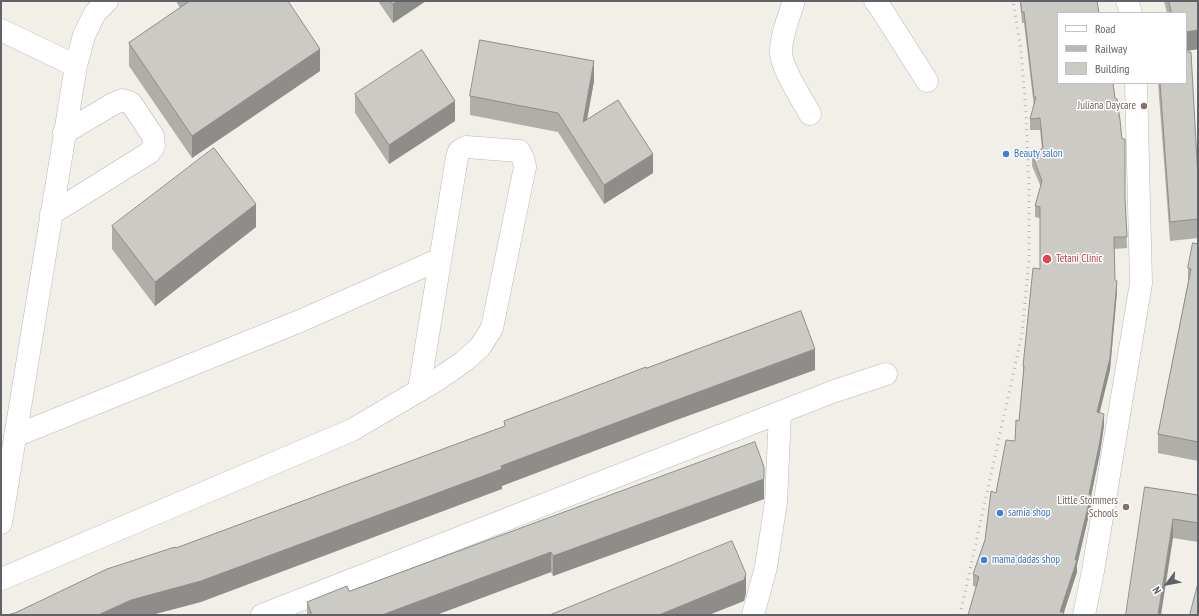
<!DOCTYPE html>
<style>
body{margin:0}
#map{position:relative;width:1199px;height:616px;overflow:hidden;background:#f1efe8;font-family:"PT Sans Narrow",sans-serif}
canvas{display:block}
.frame{position:absolute;inset:0;border:2px solid #5f6368;pointer-events:none}
.legend{position:absolute;left:1057px;top:12px;width:130px;height:72px;box-sizing:border-box;background:#fff;border:1px solid #bfc1c3;margin:0;padding:5px 7px;list-style:none;font-size:12px;color:#5f6368}
.legend li{display:flex;align-items:center;gap:8px;height:20px}
.legend b{width:20px;border:1px solid #bfc1c3}
.north{position:absolute;left:1147px;top:564px;width:40px;height:40px;-webkit-text-stroke:3px #fff;paint-order:stroke;rotate:238deg;font-size:11px;font-weight:700;line-height:16px;text-align:center;color:#5f6368}
.north::after{content:'';display:block;margin:auto;width:14px;height:18px;background:#5f6368;clip-path:polygon(50% 0,100% 100%,50% 72%,0 100%)}
</style>
<div id="map">
<canvas width="1199" height="616"></canvas>
<div class="frame"></div>
<ul class="legend">
<li><b style="height:5px;background:#fff"></b>Road</li>
<li><b style="height:5px;background:#b6b7b8"></b>Railway</li>
<li><b style="height:11px;background:#cccac5"></b>Building</li>
</ul>
<div class="north">N</div>
</div>
<script>
const ctx = document.querySelector('canvas').getContext('2d');
ctx.lineJoin = 'round';
function trace(path, color, width, dash) {
  ctx.strokeStyle = color;
  ctx.lineWidth = width;
  ctx.lineCap = dash ? 'butt' : 'round';
  ctx.setLineDash(dash || []);
  ctx.stroke(path);
}
function fill(path, color) {
  ctx.fillStyle = color;
  ctx.fill(path, 'evenodd');
}
function drawText(font, color, halo, rows, align = 'center') {
  ctx.font = font + ' "PT Sans Narrow",sans-serif';
  ctx.lineWidth = 3;
  ctx.setLineDash([]);
  ctx.textBaseline = 'middle';
  ctx.strokeStyle = halo;
  ctx.fillStyle = color;
  for (const [text, x, y, turn = 0] of rows) {
    ctx.save();
    ctx.translate(x, y);
    ctx.rotate((+turn || 0) * Math.PI / 180);
    ctx.textAlign = isNaN(turn) ? turn : align;
    if (halo) ctx.strokeText(text, 0, 0);
    ctx.fillText(text, 0, 0);
    ctx.restore();
  }
}
const minor = new Path2D(`
 M 793,1 L 793,4 C 788,19 781,36 781,52 C 781,68 802,99 810,114
 M 875,1 L 878,4 L 927,81
 M 1127,1 L 1131,13
 M 1,30 L 76,66
 M 51,214 L 149,153 L 154,146 L 153,136 L 131,103 L 122,100 L 113,104 L 64,133
 M 15,436 L 300,321 L 440,259
 M 1,523 L 76,66 L 84,35 L 95,13 L 107,1
 M 1,579 L 352,430 L 437,380 L 463,362 L 480,347 L 492,328 L 525,167 L 523,158 L 519,151 L 466,147 L 459,151 L 457,157 L 419,390
 M 262,615 L 832,392 L 886,374
 M 753,615 L 766,567 L 776,502 L 780,413
 M 1084,615 L 1093,571 L 1141,283 L 1136,83`);
trace(minor, '#b5b8bc', 23);
trace(minor, '#fff', 22);
trace(new Path2D(`
 M 960,615 L 1022,334 L 1029,260 L 1029,188 L 1026,113 L 1021,50 L 1013,1`), '#b6b7b8', 3, [1, 5]);
fill(new Path2D(`
 M 176,1 L 288,1 L 320,71 L 192,158 L 129,66 L 129,43 L 180,8 Z
 M 378,1 L 426,1 L 393,23 Z
 M 1020,1 L 1097,1 L 1125,199 L 1127,248 L 1114,249 L 1115,280 L 1117,292 L 1110,370 L 1099,413 L 1104,425 L 1100,453 L 1091,496 L 1091,506 L 1077,565 L 1077,572 L 1064,612 L 1064,615 L 973,586 L 973,574 L 985,540 L 996,493 L 1015,441 L 1019,421 L 1023,378 L 1023,366 L 1040,269 L 1040,218 L 1035,217 L 1035,206 L 1041,187 L 1032,166 L 1032,154 L 1042,149 L 1040,130 L 1030,130 L 1030,119 L 1034,107 L 1024,23 L 1022,23 Z
 M 1164,1 L 1198,1 L 1198,49 L 1186,51 L 1186,13 L 1167,13 Z
 M 594,81 L 587,120 L 653,173 L 604,204 L 558,132 L 470,115 L 470,96 Z
 M 1158,83 L 1186,83 L 1198,179 L 1198,238 L 1170,241 Z
 M 355,94 L 455,121 L 389,164 L 355,113 Z
 M 112,226 L 256,227 L 155,306 L 112,249 Z
 M 1198,244 L 1198,461 L 1158,453 L 1158,434 L 1188,282 L 1188,268 Z
 M 1145,487 L 1198,495 L 1198,542 L 1173,538 Z
 M 764,488 L 764,499 L 553,576 L 551,572 L 436,615 L 307,615 L 307,602 Z`), '#afaea9');
fill(new Path2D(`
 M 397,1 L 426,1 L 393,23 L 393,4 Z
 M 1198,30 L 1198,49 L 1186,51 L 1186,32 Z
 M 320,49 L 320,71 L 192,158 L 192,136 Z
 M 594,61 L 594,81 L 583,141 L 583,122 Z
 M 455,101 L 455,121 L 389,164 L 389,145 Z
 M 653,154 L 653,173 L 604,204 L 604,185 Z
 M 256,204 L 256,227 L 155,306 L 155,282 Z
 M 1117,281 L 1117,292 L 1110,370 L 1097,424 L 1097,412 Z
 M 815,349 L 815,370 L 671,422 L 502,486 L 502,489 L 201,602 L 152,615 L 98,615 L 131,600 L 671,402 Z
 M 1104,414 L 1104,425 L 1100,453 L 1091,496 L 1091,506 L 1077,565 L 1077,572 L 1063,615 L 1060,612 L 1075,560 Z
 M 764,467 L 764,499 L 553,576 L 553,556 Z
 M 1173,519 L 1173,538 L 1161,615 L 1158,615 Z
 M 551,552 L 551,572 L 436,615 L 382,615 Z
 M 746,574 L 746,594 L 744,601 L 709,615 L 659,615 Z`), '#8f8d8a');
const building = new Path2D(`
 M 190,1 L 288,1 L 320,49 L 192,136 L 129,43 Z
 M 391,1 L 397,1 L 393,4 Z
 M 1021,1 L 1097,1 L 1099,13 L 1058,13 L 1058,83 L 1113,83 L 1115,98 L 1117,99 L 1120,120 L 1122,139 L 1125,139 L 1125,198 L 1127,237 L 1114,237 L 1115,280 L 1117,281 L 1110,358 L 1097,412 L 1104,414 L 1100,441 L 1089,494 L 1091,495 L 1075,560 L 1077,560 L 1060,612 L 1064,612 L 1063,615 L 968,615 L 979,577 L 973,574 L 985,540 L 991,491 L 996,493 L 1006,440 L 1015,441 L 1016,420 L 1019,421 L 1024,366 L 1023,366 L 1033,268 L 1040,269 L 1040,207 L 1035,206 L 1042,181 L 1032,154 L 1043,148 L 1040,118 L 1030,119 L 1036,97 L 1034,97 L 1024,12 L 1022,12 Z
 M 1169,1 L 1198,1 L 1198,30 L 1186,32 L 1186,13 L 1172,13 Z
 M 480,40 L 594,61 L 583,122 L 618,100 L 653,154 L 604,185 L 558,113 L 470,96 Z
 M 422,50 L 455,101 L 389,145 L 355,94 Z
 M 1186,52 L 1191,52 L 1198,179 L 1198,219 L 1170,222 L 1160,83 L 1186,83 Z
 M 214,148 L 256,204 L 155,282 L 112,226 Z
 M 1193,243 L 1198,244 L 1198,442 L 1158,434 L 1191,269 L 1188,268 Z
 M 801,311 L 815,349 L 671,402 L 501,466 L 502,469 L 201,581 L 131,600 L 98,615 L 7,615 L 15,613 L 107,569 L 175,547 L 176,548 L 505,426 L 504,421 L 646,367 L 646,368 Z
 M 755,442 L 764,467 L 764,479 L 553,556 L 551,552 L 382,615 L 312,615 L 307,602 L 347,586 L 349,591 Z
 M 1145,487 L 1198,495 L 1198,523 L 1173,519 L 1158,615 L 1126,615 Z
 M 732,541 L 746,574 L 744,580 L 659,615 L 550,615 Z
 M 1198,583 L 1198,615 L 1190,615 Z`);
fill(building, '#cccac5');
trace(building, '#8f8d8a', 1);
for (const [x, y, r, color] of [
 [1144,106,4,"#8d6e63"],
 [1006,154,4,"#3f7fe0"],
 [1047,259,5,"#e0444e"],
 [1126,507,4,"#8d6e63"],
 [1000,513,4,"#3f7fe0"],
 [984,560,4,"#3f7fe0"]
]) {
  const dot = new Path2D();
  dot.arc(x, y, r, 0, 2 * Math.PI);
  ctx.fillStyle = color;
  ctx.fill(dot);
  trace(dot, '#fff', 1.5);
}
drawText('11px', '#785e54', '#fff', [
 ["Juliana Daycare",1136,106],
 ["Little Stommers",1118,501],
 ["Schools",1118,514]
], 'right');
drawText('11px', '#366cbe', '#fff', [
 ["Beauty salon",1014,154],
 ["samia shop",1008,513],
 ["mama dadas shop",992,560]
], 'left');
drawText('11px', '#be3a42', '#fff', [
 ["Tetani Clinic",1056,259]
], 'left');
</script>
